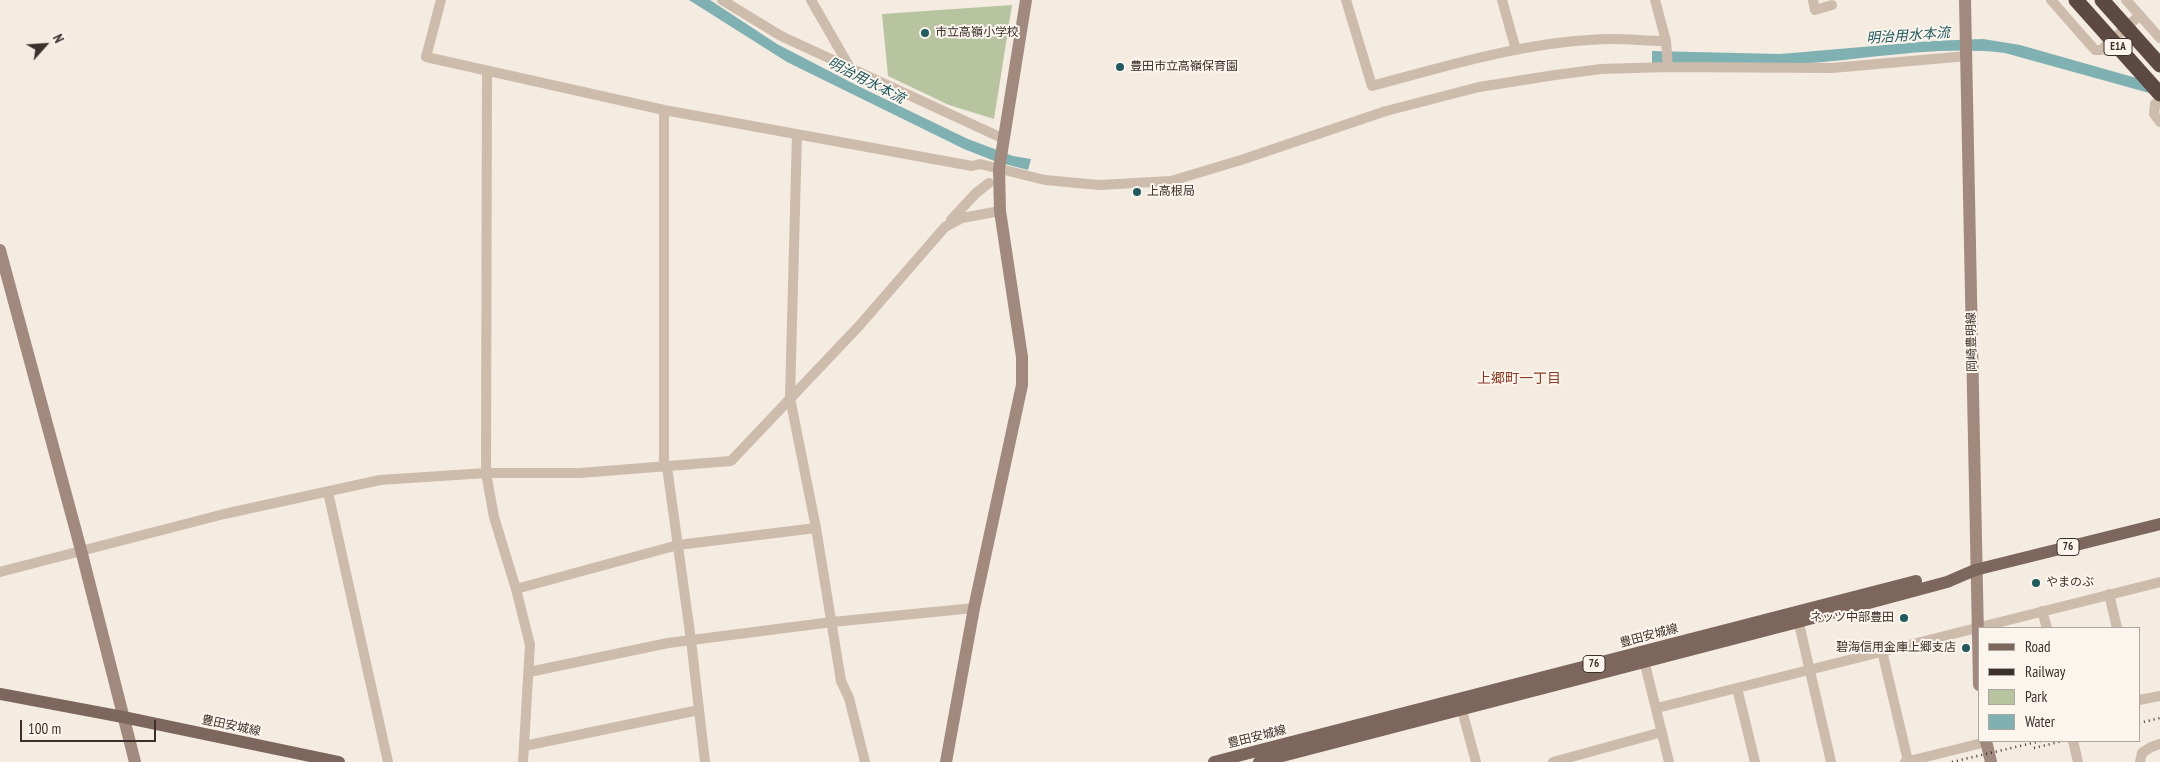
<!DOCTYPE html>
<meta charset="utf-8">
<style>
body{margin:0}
#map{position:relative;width:2160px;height:762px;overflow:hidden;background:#f4ebe1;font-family:"PT Sans Narrow",sans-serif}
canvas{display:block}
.legend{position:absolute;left:1978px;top:627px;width:162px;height:115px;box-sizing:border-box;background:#fbf5ee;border:1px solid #aea6a0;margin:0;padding:6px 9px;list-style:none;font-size:15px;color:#3b302b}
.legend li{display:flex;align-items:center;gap:10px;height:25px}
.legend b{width:25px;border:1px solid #aea6a0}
.north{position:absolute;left:20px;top:20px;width:50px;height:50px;-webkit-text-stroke:4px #fbf5ee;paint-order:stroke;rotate:64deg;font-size:14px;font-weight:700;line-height:20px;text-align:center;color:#3b302b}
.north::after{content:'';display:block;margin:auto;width:18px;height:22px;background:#3b302b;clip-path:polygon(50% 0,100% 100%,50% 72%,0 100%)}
.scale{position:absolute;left:20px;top:720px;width:136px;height:22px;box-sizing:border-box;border:2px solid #3b302b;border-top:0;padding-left:6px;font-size:15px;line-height:18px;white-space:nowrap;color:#3b302b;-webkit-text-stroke:4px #fbf5ee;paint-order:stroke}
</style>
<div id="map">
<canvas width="2160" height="762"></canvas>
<ul class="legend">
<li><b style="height:6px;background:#7d675c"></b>Road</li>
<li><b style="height:6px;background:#3b302b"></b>Railway</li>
<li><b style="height:14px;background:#b8c4a0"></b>Park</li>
<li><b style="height:14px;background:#7fb0b2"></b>Water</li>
</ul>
<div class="north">N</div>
<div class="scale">100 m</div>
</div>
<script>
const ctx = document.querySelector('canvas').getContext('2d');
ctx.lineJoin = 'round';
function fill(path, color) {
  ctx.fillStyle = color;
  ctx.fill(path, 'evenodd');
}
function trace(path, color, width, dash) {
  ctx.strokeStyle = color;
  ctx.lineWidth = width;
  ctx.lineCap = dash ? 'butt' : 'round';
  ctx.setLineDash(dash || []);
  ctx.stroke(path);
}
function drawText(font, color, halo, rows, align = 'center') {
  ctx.font = font + ' "PT Sans Narrow","Noto Sans JP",sans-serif';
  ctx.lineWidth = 4;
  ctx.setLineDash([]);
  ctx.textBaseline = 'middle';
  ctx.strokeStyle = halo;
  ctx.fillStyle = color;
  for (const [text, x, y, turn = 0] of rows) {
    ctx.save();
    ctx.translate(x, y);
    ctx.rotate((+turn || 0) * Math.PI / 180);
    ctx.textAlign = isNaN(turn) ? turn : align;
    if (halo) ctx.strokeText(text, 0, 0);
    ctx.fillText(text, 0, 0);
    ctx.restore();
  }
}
fill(new Path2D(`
 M 1012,5 L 994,119 L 949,105 L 888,76 L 882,14 Z`), '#b8c4a0');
fill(new Path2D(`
 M 689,0 L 710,0 L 777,44 L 860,87 L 968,139 L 1013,156 L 1031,159 L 1028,170 L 997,162 L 964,149 L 787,62 Z
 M 1983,39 L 2020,45 L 2140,79 L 2153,94 L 2005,53 C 1929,44 1853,63 1777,65 C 1736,66 1693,64 1652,63 L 1652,51 L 1780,54 L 1932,41 Z`), '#7fb0b2');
trace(new Path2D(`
 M 441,0 L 426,57 L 664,110 L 972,166 L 980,164 L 1045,180 L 1099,185 L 1171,181 L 1241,160 L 1386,111 L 1479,87 L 1555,75 L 1601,69 L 1668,67 L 1832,68 L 1967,56
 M 722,0 L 781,36 L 1004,139
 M 811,0 L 849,66
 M 1346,0 L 1372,86 C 1450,65 1530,40 1613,39 C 1630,39 1648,41 1666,41
 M 1502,0 L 1516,50
 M 1655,0 L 1666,41 L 1668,67
 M 1813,0 L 1815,10 L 1832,5
 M 2051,0 L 2095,50 L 2101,50 L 2140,15
 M 2126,0 L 2160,38
 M 487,72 L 486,473 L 494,517 L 516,589 L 530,645 L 523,762
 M 2160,104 L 2155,104 L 2154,114 L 2160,122
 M 797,134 L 790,398 L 816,528 L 841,681 L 849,698 L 865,762
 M 951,220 L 976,193 L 989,183
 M 664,467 L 664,110
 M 667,467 L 691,640 L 705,762
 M 328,492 L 388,762
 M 0,572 L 224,514 L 380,480 L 486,473 L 580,473 L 731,461 L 859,326 L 945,227 L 962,218 L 1000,211
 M 516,589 L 678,545 L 816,528
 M 2109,594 L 2117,628
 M 2042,611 L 2047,628
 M 1797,615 L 1831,762
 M 1882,651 L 1908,761
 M 1643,656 L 1669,762
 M 529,672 L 668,643 L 832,622 L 974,608
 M 1737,688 L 1755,762
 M 2139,700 L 2160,696
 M 1460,703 L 1476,762
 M 1657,708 L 2160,582
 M 2073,741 L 2078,762
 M 524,746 L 699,710
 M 1553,762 L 1662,732
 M 1905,762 L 1986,742
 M 2140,762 L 2142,753 L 2151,747 L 2160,744`), '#cdbbac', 10);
trace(new Path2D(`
 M 1965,0 L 1979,685
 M 0,250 L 81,550 L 135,762
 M 1986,741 L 1991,762
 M 946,762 L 974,608 L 1022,385 L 1022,357 L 1000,211 L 999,169 L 1026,0`), '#a18a7d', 12);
trace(new Path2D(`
 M 0,694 L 123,717 L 339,762
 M 1214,762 L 1916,581
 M 1259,762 L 1798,622 L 1947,582 L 1975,570 L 2160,524`), '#7d675c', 12);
trace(new Path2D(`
 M 2139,723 L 2160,718
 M 2034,748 L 2063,741
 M 1952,762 L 2041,741`), '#3b302b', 2.5, [1, 4]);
trace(new Path2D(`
 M 2076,0 L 2160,94
 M 2102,0 L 2160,65`), '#5c4a42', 15);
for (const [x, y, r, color] of [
 [925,33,5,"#1f5a5e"],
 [1120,67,5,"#1f5a5e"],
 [1137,192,5,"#1f5a5e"],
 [2036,583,5,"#1f5a5e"],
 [1904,618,5,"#1f5a5e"],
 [1966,648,5,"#1f5a5e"]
]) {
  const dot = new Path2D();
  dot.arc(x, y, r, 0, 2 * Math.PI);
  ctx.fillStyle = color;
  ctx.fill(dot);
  trace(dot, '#fbf5ee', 2);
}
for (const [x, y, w] of [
 [2118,47,28],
 [2068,547,22],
 [1594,664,22]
]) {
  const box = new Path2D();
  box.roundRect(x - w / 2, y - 8.5, w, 17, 4);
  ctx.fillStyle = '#fbf5ee';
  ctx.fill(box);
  trace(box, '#3b302b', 1);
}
drawText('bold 11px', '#3b302b', null, [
 ["E1A",2118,47],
 ["76",2068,547],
 ["76",1594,664]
]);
drawText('12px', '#3b302b', '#fbf5ee', [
 ["市立高嶺小学校",935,33],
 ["豊田市立高嶺保育園",1130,67],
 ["上高根局",1147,192],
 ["やまのぶ",2046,583],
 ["ネッツ中部豊田",1894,618,"right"],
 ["碧海信用金庫上郷支店",1956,648,"right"]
], 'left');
drawText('12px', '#3b302b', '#fbf5ee', [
 ["岡崎豊明線",1972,342,-91],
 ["豊田安城線",1649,636,-15],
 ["豊田安城線",231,726,12],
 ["豊田安城線",1257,737,-14]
]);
drawText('italic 14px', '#1f5a5e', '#fbf5ee', [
 ["明治用水本流",1908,36,-4],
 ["明治用水本流",866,81,27]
]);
drawText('14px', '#8c3b22', '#fbf5ee', [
 ["上郷町一丁目",1519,379]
]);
</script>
